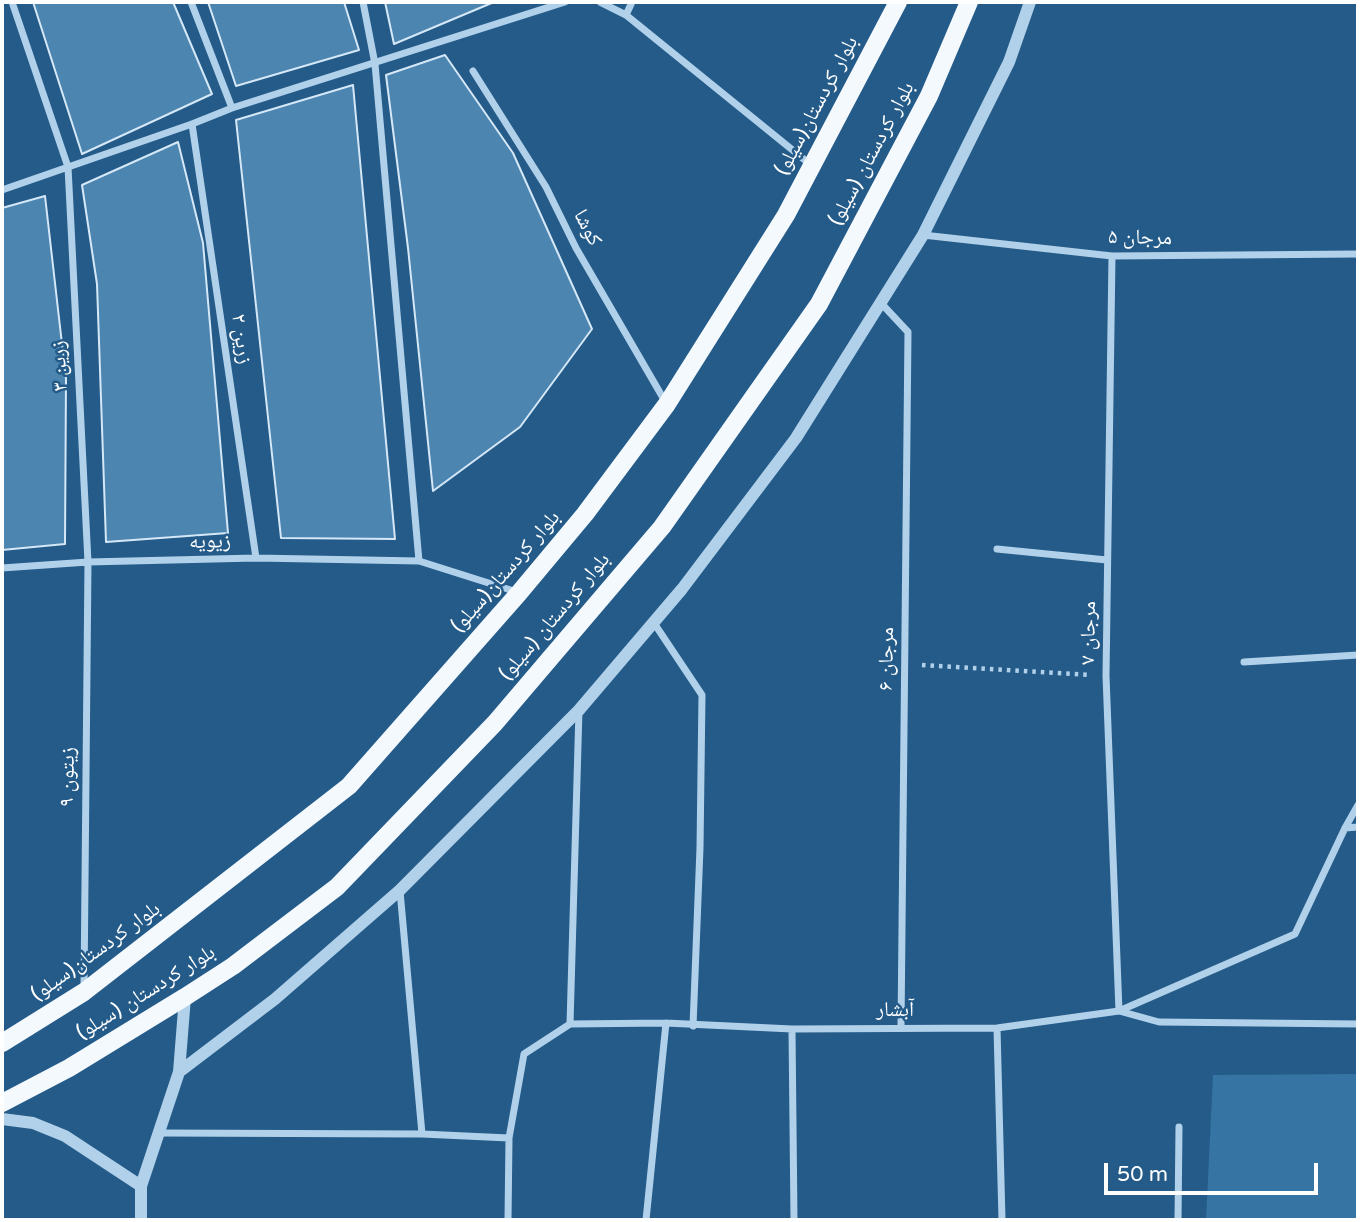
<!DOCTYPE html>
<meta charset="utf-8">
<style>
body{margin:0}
#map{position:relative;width:1360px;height:1222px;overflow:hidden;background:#245b89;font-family:"Varela Round",sans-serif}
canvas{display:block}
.frame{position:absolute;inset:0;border:4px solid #fff;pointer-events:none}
.scale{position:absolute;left:1104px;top:1163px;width:214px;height:32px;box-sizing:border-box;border:4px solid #fff;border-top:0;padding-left:9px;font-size:21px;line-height:24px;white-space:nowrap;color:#fff;-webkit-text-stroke:5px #245b89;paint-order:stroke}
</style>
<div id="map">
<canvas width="1360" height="1222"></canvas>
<div class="frame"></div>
<div class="scale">50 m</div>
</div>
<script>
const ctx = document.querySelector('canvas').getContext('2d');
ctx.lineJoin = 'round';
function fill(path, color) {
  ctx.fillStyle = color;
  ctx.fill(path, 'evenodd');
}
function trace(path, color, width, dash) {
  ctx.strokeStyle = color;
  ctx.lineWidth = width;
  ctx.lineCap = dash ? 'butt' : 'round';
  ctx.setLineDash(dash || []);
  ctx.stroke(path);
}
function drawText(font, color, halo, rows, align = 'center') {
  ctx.font = font + ' "Varela Round","Noto Naskh Arabic",sans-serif';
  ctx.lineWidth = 5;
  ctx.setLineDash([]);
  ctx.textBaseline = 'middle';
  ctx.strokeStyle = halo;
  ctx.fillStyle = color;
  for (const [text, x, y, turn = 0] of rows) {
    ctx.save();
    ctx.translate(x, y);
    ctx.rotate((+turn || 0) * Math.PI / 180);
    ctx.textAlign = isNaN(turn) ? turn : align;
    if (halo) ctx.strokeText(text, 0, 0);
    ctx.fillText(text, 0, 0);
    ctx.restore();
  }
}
fill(new Path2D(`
 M 1358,1074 L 1358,1220 L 1206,1220 L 1213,1075 Z`), '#3674a4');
const building = new Path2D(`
 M 33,2 L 173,2 L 212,94 L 82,154 Z
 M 208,2 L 344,2 L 359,50 L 236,86 Z
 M 385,2 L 494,2 L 394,44 Z
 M 445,55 L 513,153 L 592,329 L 520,427 L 433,491 L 408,248 L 386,75 Z
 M 353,85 L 395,539 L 281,538 L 236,120 Z
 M 178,142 L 203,243 L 228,533 L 106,542 L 97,284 L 82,185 Z
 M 45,196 L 66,379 L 65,544 L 2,550 L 2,208 Z`);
fill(building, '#4d85b1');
trace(building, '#d5e8f7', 2);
trace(new Path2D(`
 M 922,665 L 1091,675`), '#b1d1ea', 4.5, [3.5, 5]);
trace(new Path2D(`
 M 12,2 L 68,167 L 88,562 L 84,988
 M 191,2 L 232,108
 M 363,2 L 375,64 L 419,561
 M 600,2 L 626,15 L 811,165
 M 626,15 L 632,2
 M 473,71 L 546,187 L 576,248 L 666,403
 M 192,124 L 256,558
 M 2,190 L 192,124 L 232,108 L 565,2
 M 923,235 L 1112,256 L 1358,254
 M 1112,256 L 1106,676 L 1119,1011 L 1295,934 L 1345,828 L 1358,805
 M 880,302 L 908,332 L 901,1027
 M 997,549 L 1107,560
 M 2,568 L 88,562 L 256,558 L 419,561 L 517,592
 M 654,623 L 702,695 L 700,848 L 693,1026
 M 1244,662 L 1358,655
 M 1345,828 L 1358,827
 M 400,891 L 422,1134
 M 570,1024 L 579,710
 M 997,1028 L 1002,1220
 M 792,1029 L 794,1220
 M 159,1133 L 422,1134 L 509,1138
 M 508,1220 L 509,1138 L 524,1054 L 570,1024 L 666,1023 L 792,1029 L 997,1028 L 1119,1011 L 1159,1022 L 1358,1024
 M 646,1220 L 666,1023
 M 1178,1220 L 1179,1127`), '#b1d1ea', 7);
trace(new Path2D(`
 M 179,1072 L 275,999 L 400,890 L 579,710 L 682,589 L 796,438 L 923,235 L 1009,62 L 1030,2
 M 2,1119 L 33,1123 L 65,1136 L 141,1186 L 179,1072 L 185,997
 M 141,1186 L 141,1220`), '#b1d1ea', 12);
trace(new Path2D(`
 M 2,1043 L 84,992 L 349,786 L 519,593 L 585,514 L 667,404 L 786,215 L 898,2
 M 2,1103 L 69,1068 L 185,997 L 233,966 L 337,887 L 495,723 L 662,527 L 819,304 L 929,96 L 969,2`), '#f4f9fe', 18);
drawText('21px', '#fff', '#245b89', [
 ["بلوار کردستان(سیلو)",817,106,-62],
 ["بلوار کردستان (سیلو)",872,154,-62],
 ["کوشا",587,228,63],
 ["مرجان ۵",1140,238,1],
 ["زرین ۲",241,339,82],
 ["زرین ۳",60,366,-93],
 ["زیویه",210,542,-1],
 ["بلوار کردستان(سیلو)",506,572,-49],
 ["بلوار کردستان (سیلو)",555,617,-50],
 ["مرجان ۷",1089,633,-89],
 ["مرجان ۶",887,659,-89],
 ["زیتون ۹",68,777,-89],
 ["بلوار کردستان(سیلو)",96,952,-36],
 ["بلوار کردستان (سیلو)",146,993,-32],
 ["آبشار",895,1010]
]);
</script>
